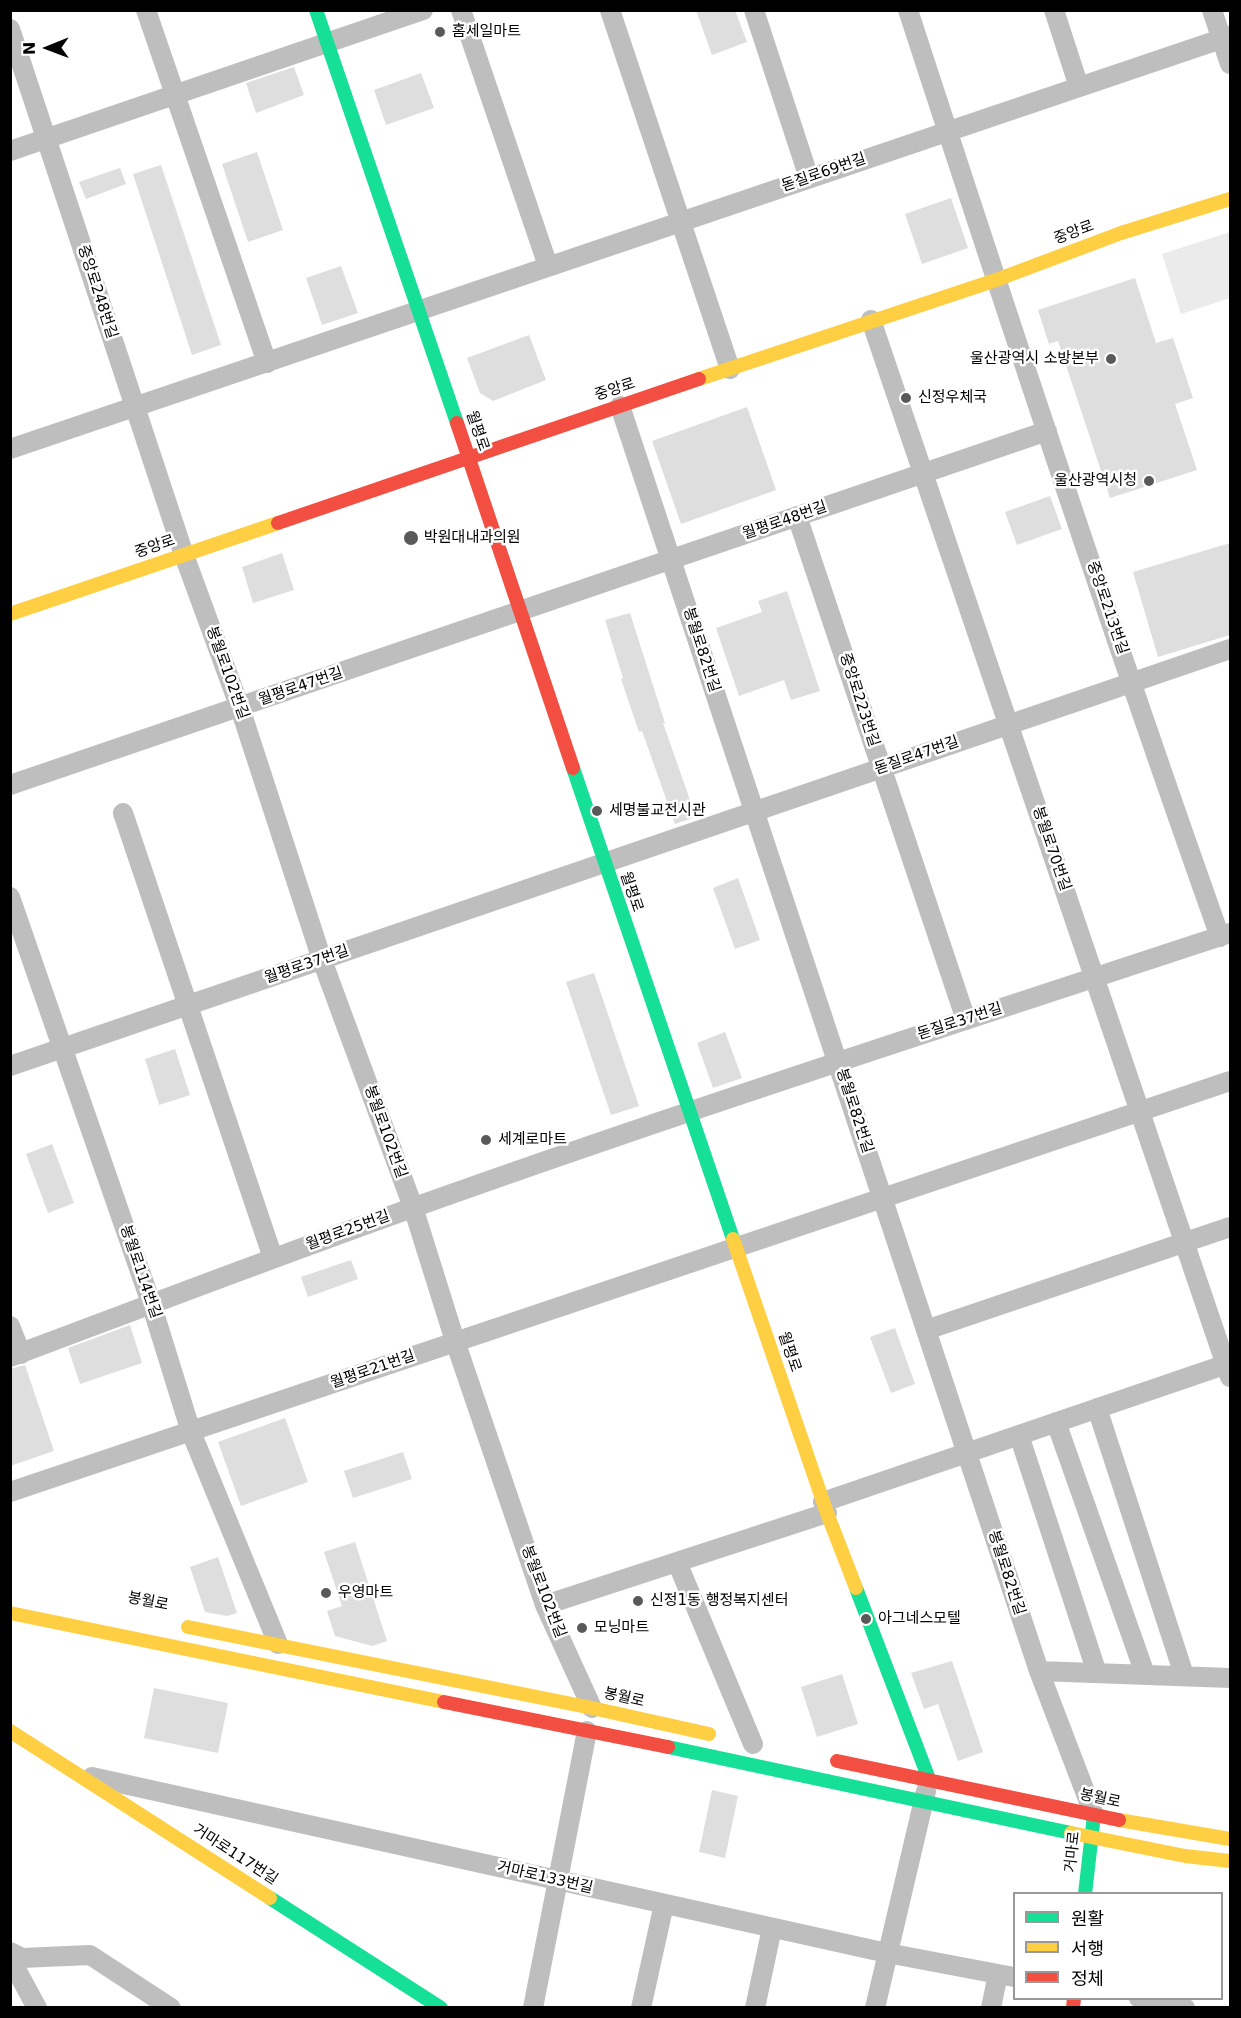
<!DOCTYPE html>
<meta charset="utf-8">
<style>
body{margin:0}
#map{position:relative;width:1241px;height:2018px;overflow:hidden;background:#fff;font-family:"DejaVu Sans","Noto Sans KR",sans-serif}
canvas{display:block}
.frame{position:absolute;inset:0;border:12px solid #000;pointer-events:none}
.legend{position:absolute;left:1013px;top:1892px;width:210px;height:108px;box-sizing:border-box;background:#fff;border:2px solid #999;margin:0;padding:8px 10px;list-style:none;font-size:18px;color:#000}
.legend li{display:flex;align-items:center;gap:12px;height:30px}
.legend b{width:30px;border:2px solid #999}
.north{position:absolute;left:18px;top:18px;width:60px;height:60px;-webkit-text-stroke:4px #fff;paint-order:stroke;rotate:269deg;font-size:16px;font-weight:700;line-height:24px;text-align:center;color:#000}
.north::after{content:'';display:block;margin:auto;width:21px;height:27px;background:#000;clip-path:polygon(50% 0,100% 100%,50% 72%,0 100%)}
</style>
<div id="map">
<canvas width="1241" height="2018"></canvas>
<div class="frame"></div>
<ul class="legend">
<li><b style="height:8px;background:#16e098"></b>원활</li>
<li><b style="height:8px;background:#ffcf43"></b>서행</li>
<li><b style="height:8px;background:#f24e42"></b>정체</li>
</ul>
<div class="north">N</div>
</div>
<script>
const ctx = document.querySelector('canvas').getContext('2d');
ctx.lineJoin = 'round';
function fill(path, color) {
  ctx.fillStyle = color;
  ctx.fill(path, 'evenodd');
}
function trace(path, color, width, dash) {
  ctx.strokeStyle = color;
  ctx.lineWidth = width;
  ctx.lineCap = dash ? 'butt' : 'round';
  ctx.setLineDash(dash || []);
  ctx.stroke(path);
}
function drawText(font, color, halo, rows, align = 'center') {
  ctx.font = font + ' "DejaVu Sans","Noto Sans KR",sans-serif';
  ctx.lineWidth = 5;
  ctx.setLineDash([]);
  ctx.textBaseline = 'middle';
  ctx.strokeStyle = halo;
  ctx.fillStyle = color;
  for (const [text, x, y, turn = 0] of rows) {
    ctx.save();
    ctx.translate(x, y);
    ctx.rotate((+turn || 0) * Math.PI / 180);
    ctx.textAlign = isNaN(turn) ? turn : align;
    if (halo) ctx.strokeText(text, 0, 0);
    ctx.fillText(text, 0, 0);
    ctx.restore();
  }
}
fill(new Path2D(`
 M 1230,232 L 1230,298 L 1181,314 L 1162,254 Z`), '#ebebeb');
fill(new Path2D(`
 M 696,10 L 735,10 L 747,42 L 712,55 Z
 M 294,67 L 304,95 L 256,113 L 246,83 Z
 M 421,73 L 434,108 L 386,125 L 374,90 Z
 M 257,152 L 283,230 L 248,242 L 222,164 Z
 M 161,165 L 221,345 L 192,355 L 133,174 Z
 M 120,168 L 126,184 L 86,199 L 79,182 Z
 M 951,198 L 968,248 L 922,264 L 905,214 Z
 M 341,266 L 358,313 L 322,325 L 306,278 Z
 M 1135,278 L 1156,343 L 1173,338 L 1193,398 L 1175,404 L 1197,470 L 1110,498 L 1058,341 L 1049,344 L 1038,310 Z
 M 529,335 L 546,380 L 493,401 L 480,393 L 467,358 Z
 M 747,407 L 776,490 L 681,524 L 652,441 Z
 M 1050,496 L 1062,529 L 1017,545 L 1005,512 Z
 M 1230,543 L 1230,635 L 1158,657 L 1133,572 Z
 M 282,553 L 294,590 L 253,603 L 242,567 Z
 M 787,591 L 820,691 L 791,700 L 784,680 L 739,696 L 716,628 L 762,612 L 758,601 Z
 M 630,613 L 665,723 L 663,723 L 696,817 L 675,824 L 642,731 L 639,732 L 621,679 L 623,678 L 605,620 Z
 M 738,878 L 760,940 L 735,949 L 713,888 Z
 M 594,973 L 639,1106 L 611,1115 L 566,982 Z
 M 725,1032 L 742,1078 L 713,1088 L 697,1043 Z
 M 175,1049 L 190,1095 L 159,1105 L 145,1059 Z
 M 52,1144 L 74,1203 L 48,1213 L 26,1154 Z
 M 351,1260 L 358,1279 L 308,1297 L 301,1277 Z
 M 130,1325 L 142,1363 L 80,1384 L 68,1348 Z
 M 895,1328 L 915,1384 L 891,1393 L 870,1337 Z
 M 25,1365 L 54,1451 L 10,1466 L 10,1369 Z
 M 285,1418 L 308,1482 L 241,1506 L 218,1442 Z
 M 403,1452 L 412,1479 L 353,1498 L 344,1471 Z
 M 355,1542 L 387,1641 L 372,1646 L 335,1636 L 327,1611 L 342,1606 L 324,1552 Z
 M 218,1557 L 237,1613 L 227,1616 L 205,1612 L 190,1567 Z
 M 952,1661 L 983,1752 L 958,1761 L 938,1704 L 924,1709 L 911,1673 Z
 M 842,1674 L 858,1724 L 817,1737 L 801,1687 Z
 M 154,1688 L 228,1703 L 218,1753 L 144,1738 Z
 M 712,1790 L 738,1796 L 725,1858 L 699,1852 Z`), '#dedede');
trace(new Path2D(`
 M 146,10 L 267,363
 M 461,10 L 548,266
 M 610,10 L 730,369
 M 754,10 L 809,178
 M 908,10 C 1009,320 1111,630 1220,937
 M 1054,10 L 1079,87
 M 1212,10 L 1230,64
 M 10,29 L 184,555 L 240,708 L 322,960 L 413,1207 L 455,1341 L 545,1605 L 592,1708
 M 10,151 L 423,10
 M 871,320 L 1230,1377
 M 620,406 L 1039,1671 L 1094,1815
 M 10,449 L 1230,36
 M 797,516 L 966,1020
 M 10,785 L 1047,431
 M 123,813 L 273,1258
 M 10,897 L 151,1303 L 191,1432 L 278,1644
 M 10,1066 L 1230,649
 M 10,1326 L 21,1354
 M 926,1330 L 1230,1227
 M 10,1357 C 144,1307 277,1256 412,1208 C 683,1111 957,1023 1230,933
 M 1097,1408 L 1184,1675
 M 1056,1422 L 1145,1674
 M 1019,1435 L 1097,1673
 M 10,1492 L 1230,1081
 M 823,1502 L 1230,1363
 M 677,1562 L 753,1744
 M 545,1605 L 827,1513
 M 1039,1671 L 1230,1678
 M 92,1777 L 887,1953 L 1014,1977
 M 10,1952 L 22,1958 L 90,1955 L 171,2008
 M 10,1958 L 37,2008
 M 1139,1998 L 1185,2008
 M 533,2008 L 587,1731
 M 641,2008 L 664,1904
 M 755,2008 L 772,1928
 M 875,2008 L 926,1791
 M 991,2008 L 998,1974`), '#bebebe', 20);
trace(new Path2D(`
 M 316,10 L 457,423
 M 573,768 L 733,1239
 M 856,1588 L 929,1779
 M 668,1747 L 1071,1833
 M 1085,1894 L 1094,1815
 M 270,1898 L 441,2008`), '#16e098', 14);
trace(new Path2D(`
 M 699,379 L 996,280 L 1121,233 L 1230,199
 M 10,614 L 278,523
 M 733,1239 L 827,1513 L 856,1588
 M 10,1613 L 444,1702
 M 188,1627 L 592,1708 L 709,1734
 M 10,1731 L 270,1898
 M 1119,1820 L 1230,1839
 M 1071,1833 L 1185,1856 L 1230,1861`), '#ffcf43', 14);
trace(new Path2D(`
 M 457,423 L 573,768
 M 278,523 L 699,379
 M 444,1702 L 668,1747
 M 837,1761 L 1119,1820
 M 1073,2008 L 1074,1998`), '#f24e42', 14);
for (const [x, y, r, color] of [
 [440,32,6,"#595959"],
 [1111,359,6,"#595959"],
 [906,398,6,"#595959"],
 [1149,481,6,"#595959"],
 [411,538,8,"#595959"],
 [597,811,6,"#595959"],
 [486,1140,6,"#595959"],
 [326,1593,6,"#595959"],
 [638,1601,6,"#595959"],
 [866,1619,6,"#595959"],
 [582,1628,6,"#595959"]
]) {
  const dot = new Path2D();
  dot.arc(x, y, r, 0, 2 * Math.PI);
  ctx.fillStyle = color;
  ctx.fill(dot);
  trace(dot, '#fff', 2);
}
drawText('15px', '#000', '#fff', [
 ["홈세일마트",452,32],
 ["울산광역시 소방본부",1099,359,"right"],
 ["신정우체국",918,398],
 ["울산광역시청",1137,481,"right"],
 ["박원대내과의원",424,538],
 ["세명불교전시관",609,811],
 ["세계로마트",498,1140],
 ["우영마트",338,1593],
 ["신정1동 행정복지센터",650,1601],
 ["아그네스모텔",878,1619],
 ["모닝마트",594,1628]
], 'left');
drawText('15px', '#000', '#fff', [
 ["돋질로69번길",824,173,-19],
 ["중앙로",1074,233,-20],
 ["중앙로248번길",97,292,72],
 ["중앙로",615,390,-18],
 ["월평로",477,431,71],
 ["월평로48번길",785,521,-19],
 ["중앙로",155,547,-19],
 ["중앙로213번길",1107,608,71],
 ["봉월로82번길",701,650,72],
 ["봉월로102번길",227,673,70],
 ["월평로47번길",301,687,-19],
 ["중앙로223번길",859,700,72],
 ["돋질로47번길",917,756,-19],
 ["봉월로70번길",1051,849,71],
 ["월평로",631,892,71],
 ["월평로37번길",307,965,-19],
 ["돋질로37번길",960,1022,-18],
 ["봉월로82번길",854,1111,72],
 ["봉월로102번길",385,1132,70],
 ["월평로25번길",348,1231,-20],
 ["봉월로114번길",140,1272,71],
 ["월평로",789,1352,71],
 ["월평로21번길",373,1370,-19],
 ["봉월로82번길",1006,1573,72],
 ["봉월로102번길",543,1592,69],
 ["봉월로",148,1602,11],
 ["봉월로",624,1698,13],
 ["봉월로",1100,1799,12],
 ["거마로",1073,1852,-84],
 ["거마로117번길",235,1855,33],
 ["거마로133번길",545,1878,13]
]);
</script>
